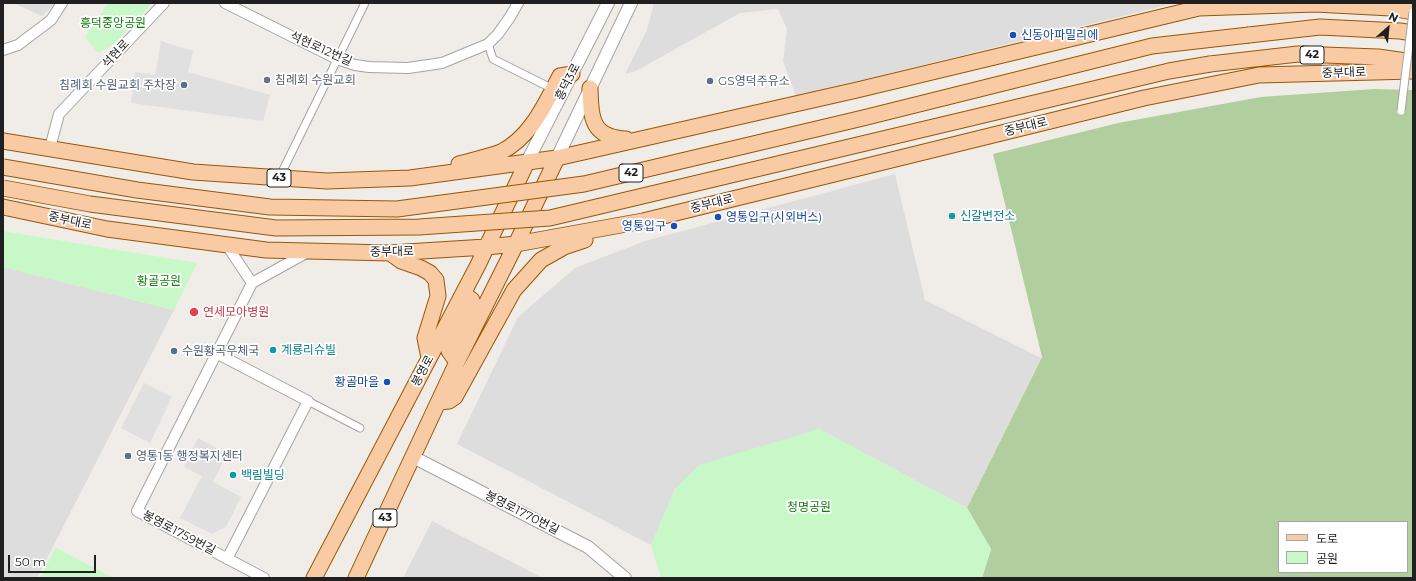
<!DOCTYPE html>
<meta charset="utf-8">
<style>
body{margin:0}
#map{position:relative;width:1416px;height:581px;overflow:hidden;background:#f0ece7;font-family:Montserrat,"Noto Sans KR",sans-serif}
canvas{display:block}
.frame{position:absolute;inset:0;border:4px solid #202020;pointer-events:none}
.legend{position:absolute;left:1278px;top:521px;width:130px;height:52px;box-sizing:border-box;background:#fff;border:1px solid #a6a6a6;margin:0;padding:5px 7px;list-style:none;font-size:12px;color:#202020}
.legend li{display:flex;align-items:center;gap:8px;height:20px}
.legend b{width:20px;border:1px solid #a6a6a6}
.north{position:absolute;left:1368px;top:8px;width:40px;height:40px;-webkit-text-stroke:3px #fff;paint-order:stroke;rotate:27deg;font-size:11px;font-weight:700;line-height:16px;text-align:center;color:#202020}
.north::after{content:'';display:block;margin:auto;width:14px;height:18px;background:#202020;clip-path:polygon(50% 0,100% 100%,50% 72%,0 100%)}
.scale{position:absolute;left:8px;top:555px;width:88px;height:18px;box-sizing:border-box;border:2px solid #202020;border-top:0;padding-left:5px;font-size:12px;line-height:14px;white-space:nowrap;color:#202020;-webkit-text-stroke:3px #fff;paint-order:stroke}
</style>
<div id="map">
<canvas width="1416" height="581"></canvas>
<div class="frame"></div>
<ul class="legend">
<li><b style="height:5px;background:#f9cba4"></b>도로</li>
<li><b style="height:11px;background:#c8f8c7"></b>공원</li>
</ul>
<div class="north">N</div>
<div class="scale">50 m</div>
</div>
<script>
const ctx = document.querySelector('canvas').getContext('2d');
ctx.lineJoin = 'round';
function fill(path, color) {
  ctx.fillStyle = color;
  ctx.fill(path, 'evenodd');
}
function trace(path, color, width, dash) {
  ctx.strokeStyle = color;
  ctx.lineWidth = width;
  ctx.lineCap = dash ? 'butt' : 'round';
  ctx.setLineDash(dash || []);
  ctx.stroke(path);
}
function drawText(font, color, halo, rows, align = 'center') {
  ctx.font = font + ' Montserrat,"Noto Sans KR",sans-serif';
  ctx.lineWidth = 3.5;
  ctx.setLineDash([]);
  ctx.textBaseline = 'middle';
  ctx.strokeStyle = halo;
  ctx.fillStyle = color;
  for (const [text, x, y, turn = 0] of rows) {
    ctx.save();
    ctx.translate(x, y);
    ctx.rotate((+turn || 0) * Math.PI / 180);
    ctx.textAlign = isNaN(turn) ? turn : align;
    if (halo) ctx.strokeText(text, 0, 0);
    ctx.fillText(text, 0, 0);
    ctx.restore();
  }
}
fill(new Path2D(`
 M 13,3 L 56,3 L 42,16 Z
 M 654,3 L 1176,3 L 796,96 L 783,61 L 787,29 L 778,9 L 740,13 L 636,71 L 625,74 L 647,30 Z
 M 895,174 L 925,300 L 1041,358 L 967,508 L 819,429 L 675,489 L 651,545 L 457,444 L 518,317 L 575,268 L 645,241 Z
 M 3,267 L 174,310 L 37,578 L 3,578 Z
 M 432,521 L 543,578 L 403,578 Z`), '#dedddd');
fill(new Path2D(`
 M 1374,89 L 1413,90 L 1413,578 L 982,578 L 991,549 L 967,508 L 1042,357 L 993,154 L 1118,123 L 1261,97 ZM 1279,522 L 1407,522 L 1407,572 L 1279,572 Z`), '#b1ce9e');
fill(new Path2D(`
 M 108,3 L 153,3 L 114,44 L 98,53 L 85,37 Z
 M 3,231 L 197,263 L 174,310 L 3,267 Z
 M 819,429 L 967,508 L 991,549 L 982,578 L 661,578 L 651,545 L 675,489 L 699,465 Z
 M 56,547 L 56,548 L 114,578 L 40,578 Z`), '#c8f8c7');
fill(new Path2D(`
 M 161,41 L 193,51 L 188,72 L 270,95 L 263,121 L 131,103 L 135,72 L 155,75 Z
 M 144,383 L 172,397 L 150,443 L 121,428 Z
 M 198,438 L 227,454 L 213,482 L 241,497 L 226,527 L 212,534 L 180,518 L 202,476 L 184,467 Z`), '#e0e0e0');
const pedestrian = new Path2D(`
 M 488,44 L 493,59 L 553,89
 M 279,178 L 365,3
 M 308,401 L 360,428`);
const minor = new Path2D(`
 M 225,3 L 337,59 L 355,65 L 369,67 L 408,68 L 442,63 L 488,44 L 498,34 L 510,17 L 518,3
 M 3,50 L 18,45 L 51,20 L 62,3
 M 50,148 L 59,114 L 164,3
 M 226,244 L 252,283
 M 252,283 L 137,511 L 264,578
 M 252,283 L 308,252
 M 216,353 L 308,401 L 227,559`);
const tertiary = new Path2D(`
 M 557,158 L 631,3
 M 527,162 L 608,3
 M 413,457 L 588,547 L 625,578`);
const primary = new Path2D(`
 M 1249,35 L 1320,27 L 1400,31 L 1413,33
 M 1210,64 L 1298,54 L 1378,57 L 1413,62
 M 590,88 C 591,118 591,137 626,139
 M 3,141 L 193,172 L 327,181 L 410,178 L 557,158 L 857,90 L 1199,8 L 1315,4 L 1391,8 L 1413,12
 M 459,164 C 473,160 488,157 501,152 C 531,137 545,104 560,76 L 572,74
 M 3,207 L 107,229 L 266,250 L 390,253 L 486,247 L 516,244 L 643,221 L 1144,98 L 1259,75 L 1413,71
 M 390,253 L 401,261 L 421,268 L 430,273 L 436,280 L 438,296 L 425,338 L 429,358
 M 457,362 L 449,351 L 450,346 L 473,304 L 472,300 L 468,297 L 461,297
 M 439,402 L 449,401 L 455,397 L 514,290 L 541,260 L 564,247 L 585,240
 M 314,578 L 478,265 L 527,162
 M 356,578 L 457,362 L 516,244 L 557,158`);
trace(pedestrian, '#a4a4a4', 9);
trace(minor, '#a4a4a4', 12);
trace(tertiary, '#a4a4a4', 14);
trace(primary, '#985705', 17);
trace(pedestrian, '#fff', 7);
trace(minor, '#fff', 10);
trace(tertiary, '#fff', 12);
trace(primary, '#f9cba4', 15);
const pedestrianBridge = new Path2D(`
 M 1401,111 L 1413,12`);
const primaryBridge = new Path2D(`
 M 3,167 L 137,190 L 270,207 L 397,209 L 584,184 L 863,118 L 1152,46 L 1249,35
 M 3,188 L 90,204 L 276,228 L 419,227 L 550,218 L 1169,71 L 1210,64`);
trace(pedestrianBridge, '#a4a4a4', 9, []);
trace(primaryBridge, '#985705', 17, []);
trace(pedestrianBridge, '#fff', 7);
trace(primaryBridge, '#f9cba4', 15);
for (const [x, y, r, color] of [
 [1013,35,4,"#1a4fb4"],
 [267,80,4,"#6b7280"],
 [710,81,4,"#5c6f8a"],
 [184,85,4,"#5c6f8a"],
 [952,216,4,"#0f9aa8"],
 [718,217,4,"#1a4fb4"],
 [674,226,4,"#1a4fb4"],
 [194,312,5,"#e0444e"],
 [273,350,4,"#0f9aa8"],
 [174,351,4,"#5c6f8a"],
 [387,382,4,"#1a4fb4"],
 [128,456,4,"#5c6f8a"],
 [233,475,4,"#0f9aa8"]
]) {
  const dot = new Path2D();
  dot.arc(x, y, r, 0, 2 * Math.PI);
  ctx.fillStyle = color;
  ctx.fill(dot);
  trace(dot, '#fff', 1.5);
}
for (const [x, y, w] of [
 [1312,55,24],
 [631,173,24],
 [279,178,24],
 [385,518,24]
]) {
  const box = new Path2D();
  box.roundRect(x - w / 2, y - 9, w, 18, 3);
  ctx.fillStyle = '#fff';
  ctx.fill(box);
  trace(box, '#202020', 1);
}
drawText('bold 11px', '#202020', null, [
 ["42",1312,55],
 ["42",631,173],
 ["43",279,178],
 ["43",385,518]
]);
drawText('12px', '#127d10', '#fff', [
 ["흥덕중앙공원",113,23],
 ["황골공원",159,281],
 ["청명공원",809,507]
]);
drawText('12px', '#164399', '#fff', [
 ["신동아파밀리에",1021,35],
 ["영통입구(시외버스)",726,217],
 ["영통입구",666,226,"right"],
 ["황골마을",379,382,"right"]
], 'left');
drawText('12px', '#202020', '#fff', [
 ["석현로12번길",321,49,24],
 ["석현로",116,54,-47],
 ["중부대로",1344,73,-2],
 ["흥덕3로",568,82,-63],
 ["중부대로",1026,127,-14],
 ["중부대로",712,204,-14],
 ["중부대로",70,221,12],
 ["중부대로",392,252,-1],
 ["봉영로",423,371,-62],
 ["봉영로1770번길",522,513,27],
 ["봉영로1759번길",179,533,28]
]);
drawText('12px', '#5b616d', '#fff', [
 ["침례회 수원교회",275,80]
], 'left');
drawText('12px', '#4e5e75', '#fff', [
 ["GS영덕주유소",718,81],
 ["침례회 수원교회 주차장",176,85,"right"],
 ["수원황곡우체국",182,351],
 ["영통1동 행정복지센터",136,456]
], 'left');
drawText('12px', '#0d838f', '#fff', [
 ["신갈변전소",960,216],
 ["계룡리슈빌",281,350],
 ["백림빌딩",241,475]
], 'left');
drawText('12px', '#be3a42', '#fff', [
 ["연세모아병원",203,312]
], 'left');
</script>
